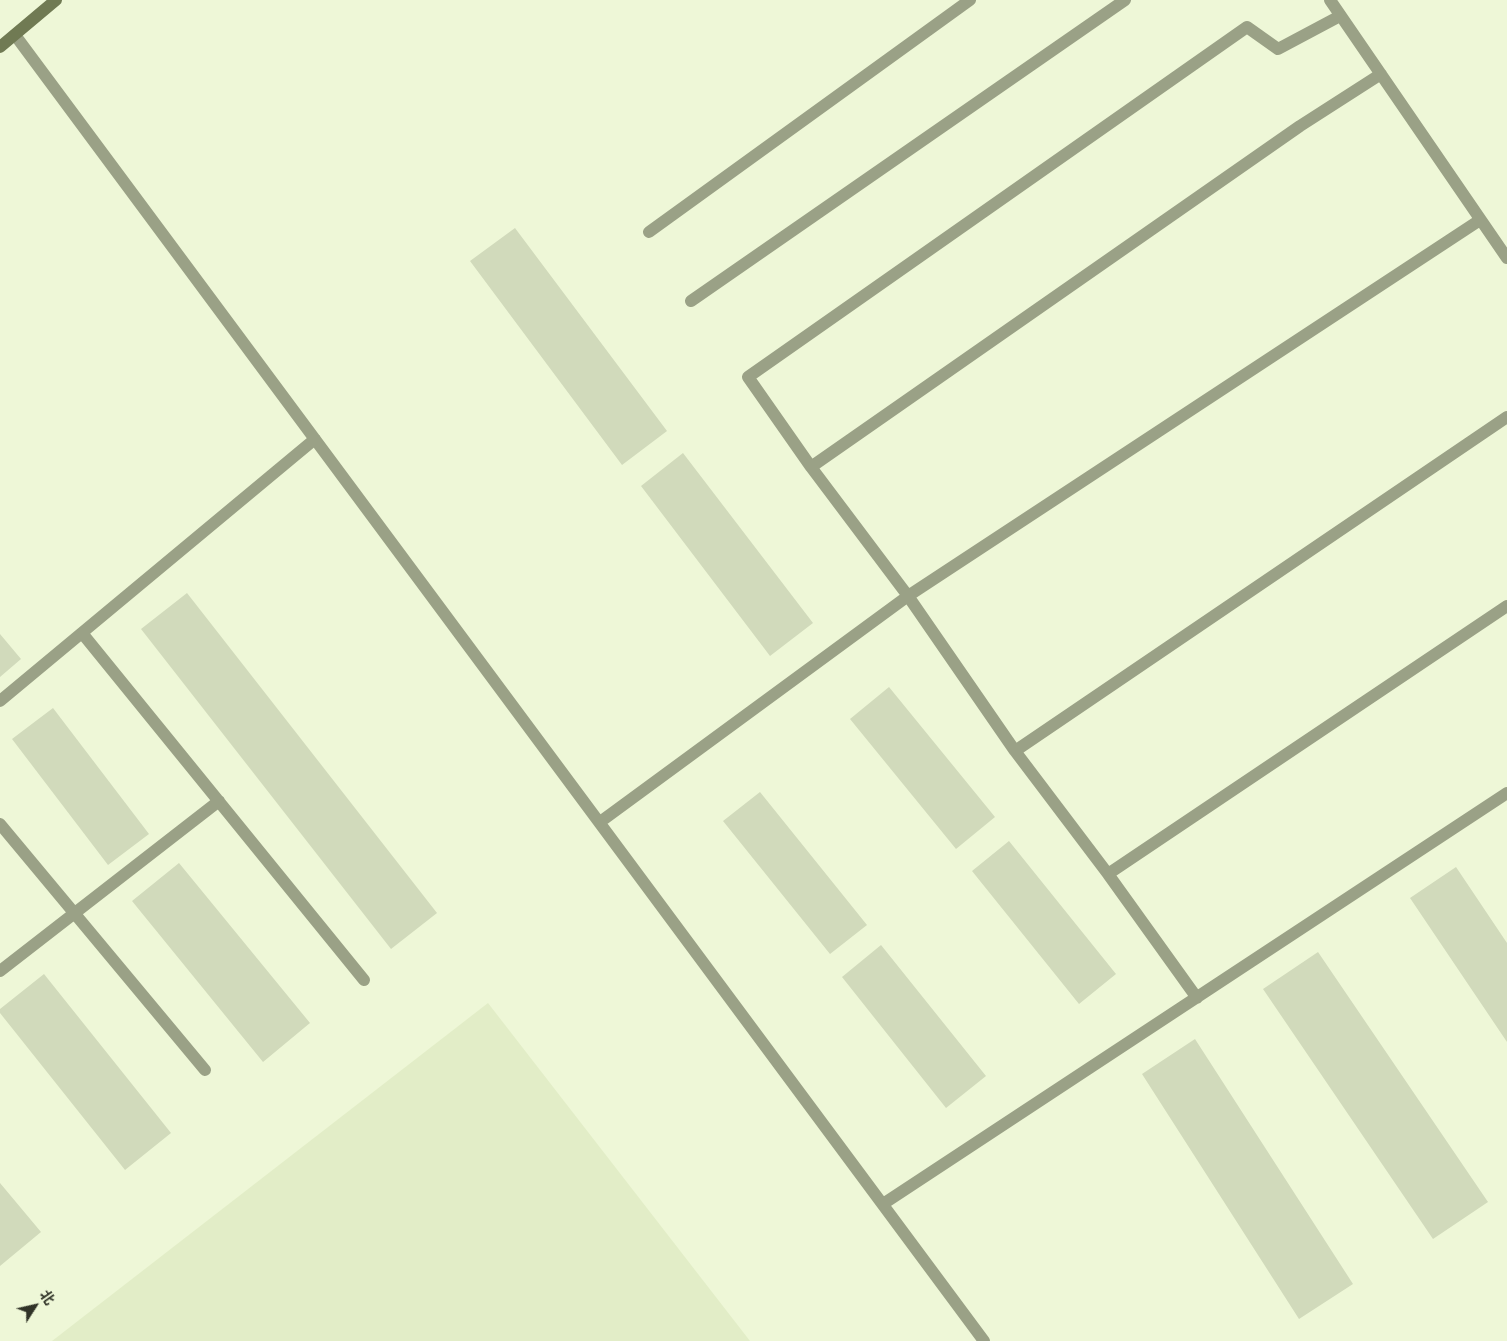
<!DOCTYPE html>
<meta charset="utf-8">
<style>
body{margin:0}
#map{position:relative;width:1507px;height:1341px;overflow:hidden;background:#eef7d7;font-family:Poppins,"Noto Sans SC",sans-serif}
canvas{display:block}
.north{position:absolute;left:10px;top:1281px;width:50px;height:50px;-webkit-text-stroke:4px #eef7d7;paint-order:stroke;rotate:55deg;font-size:14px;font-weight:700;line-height:20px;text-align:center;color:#303327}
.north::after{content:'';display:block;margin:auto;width:18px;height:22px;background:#303327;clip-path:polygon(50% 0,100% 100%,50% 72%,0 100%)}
</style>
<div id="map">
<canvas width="1507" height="1341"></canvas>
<div class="north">北</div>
</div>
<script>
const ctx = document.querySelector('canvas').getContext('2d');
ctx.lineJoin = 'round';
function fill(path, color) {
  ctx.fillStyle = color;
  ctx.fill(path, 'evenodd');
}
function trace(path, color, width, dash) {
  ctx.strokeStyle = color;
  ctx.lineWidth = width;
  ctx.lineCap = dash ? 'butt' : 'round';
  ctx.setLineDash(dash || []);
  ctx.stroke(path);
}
fill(new Path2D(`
 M 488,1003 L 750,1341 L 52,1341 Z`), '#e2edc7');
fill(new Path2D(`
 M 515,228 L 667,431 L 622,465 L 470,261 Z
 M 683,453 L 813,623 L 770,656 L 641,486 Z
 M 187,593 L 437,913 L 391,949 L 141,629 Z
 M 0,634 L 21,659 L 0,677 Z
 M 889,687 L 995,817 L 956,849 L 850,719 Z
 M 53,708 L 149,834 L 108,865 L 12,739 Z
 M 760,792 L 867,925 L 830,954 L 723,821 Z
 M 1009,841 L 1116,974 L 1079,1004 L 972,871 Z
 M 179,863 L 310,1023 L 263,1062 L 132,901 Z
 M 1456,867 L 1507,943 L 1507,1042 L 1410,898 Z
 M 881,945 L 986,1076 L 946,1108 L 842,977 Z
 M 1318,952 L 1488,1202 L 1433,1239 L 1263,989 Z
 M 44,974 L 171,1133 L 125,1170 L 0,1013 L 0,1009 Z
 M 1195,1039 L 1353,1284 L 1299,1319 L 1142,1074 Z
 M 0,1183 L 41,1232 L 0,1266 Z`), '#d1dabb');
trace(new Path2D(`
 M 1330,0 L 1507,258
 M 15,35 L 984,1341
 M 649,232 L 970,0
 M 691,301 L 1125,0
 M 811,467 L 1300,126 L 1381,74
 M 82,633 L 364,980
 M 0,701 L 315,439
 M 1015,751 L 1507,417
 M 600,822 L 908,596 L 1480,220
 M 0,824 L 205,1070
 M 1108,874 L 1507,606
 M 0,971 L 219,801
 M 1197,998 L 1108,874 L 1015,751 L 908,596 L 811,467 L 748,377 L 1247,27 L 1278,49 L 1340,16
 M 883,1204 L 1507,793`), '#9aa186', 12);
trace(new Path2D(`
 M 0,47 L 56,0`), '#707a53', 12);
</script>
